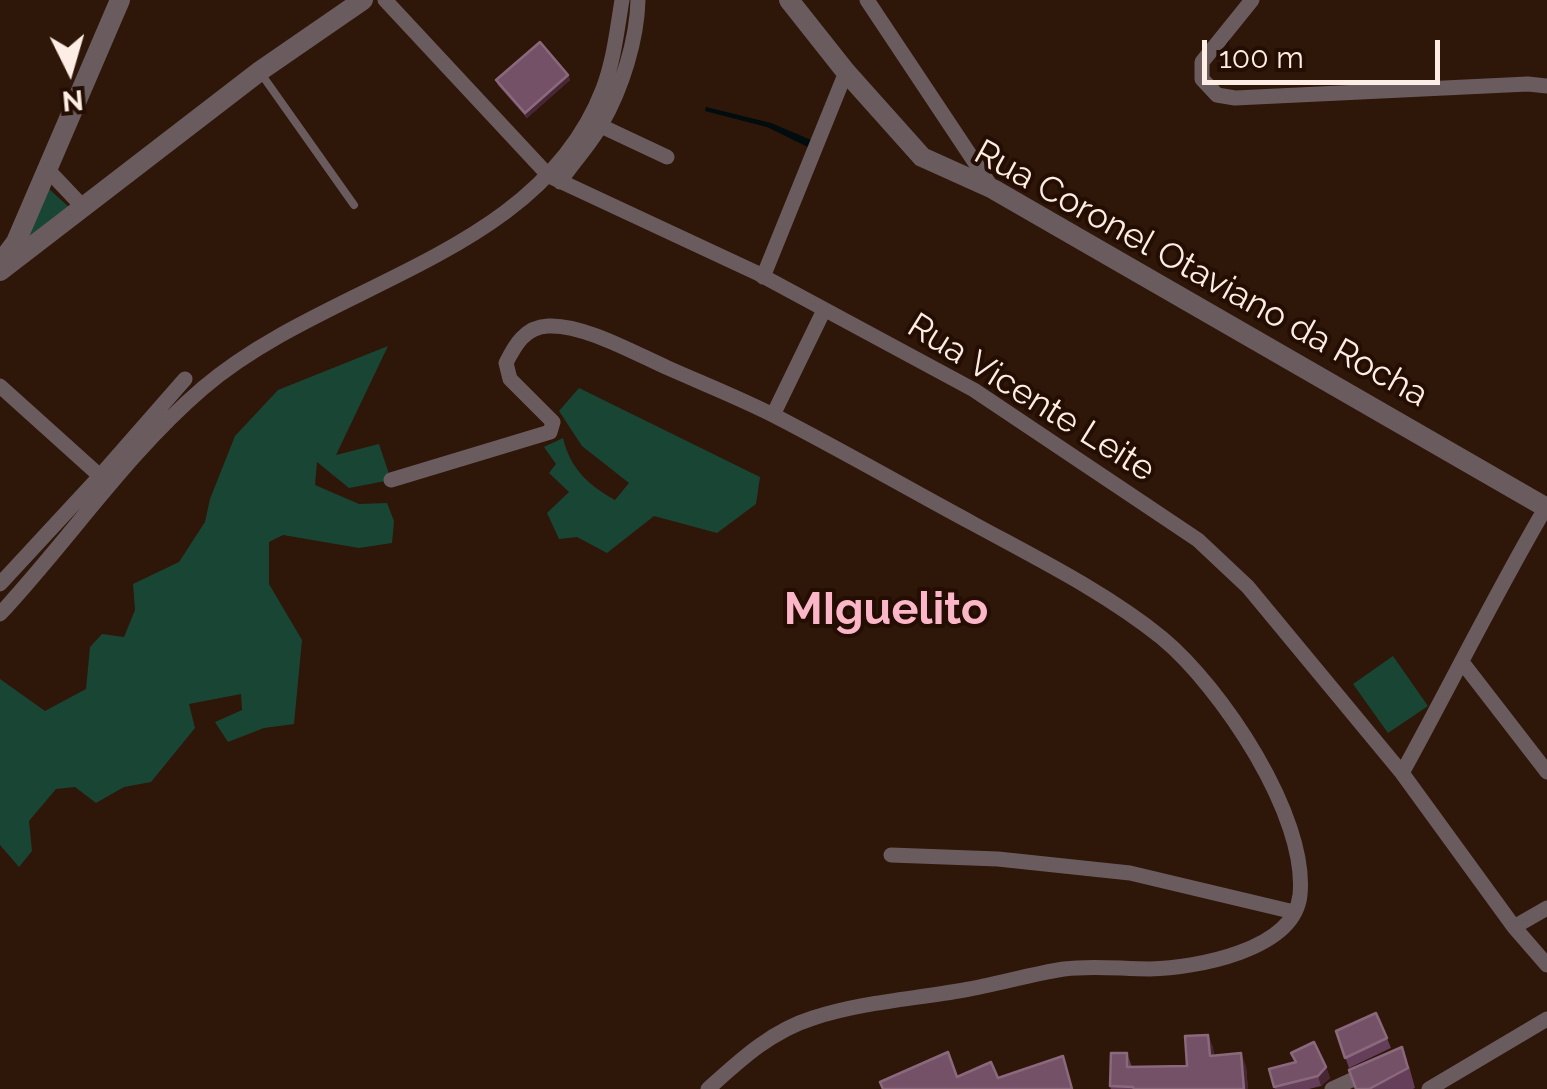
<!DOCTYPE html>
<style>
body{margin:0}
#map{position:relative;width:1547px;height:1089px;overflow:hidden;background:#2e1609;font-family:Raleway,sans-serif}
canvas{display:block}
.north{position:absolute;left:20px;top:20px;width:100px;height:100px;-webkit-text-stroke:8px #240d03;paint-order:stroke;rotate:175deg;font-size:28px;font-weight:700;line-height:40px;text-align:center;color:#feede4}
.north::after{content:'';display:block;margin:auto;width:35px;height:45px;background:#feede4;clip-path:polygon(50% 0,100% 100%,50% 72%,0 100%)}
.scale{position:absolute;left:1202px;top:40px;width:238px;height:45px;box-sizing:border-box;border:5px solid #feede4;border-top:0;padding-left:12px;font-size:30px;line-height:35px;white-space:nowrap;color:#feede4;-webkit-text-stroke:8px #240d03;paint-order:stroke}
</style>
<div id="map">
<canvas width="1547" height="1089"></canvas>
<div class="north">N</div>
<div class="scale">100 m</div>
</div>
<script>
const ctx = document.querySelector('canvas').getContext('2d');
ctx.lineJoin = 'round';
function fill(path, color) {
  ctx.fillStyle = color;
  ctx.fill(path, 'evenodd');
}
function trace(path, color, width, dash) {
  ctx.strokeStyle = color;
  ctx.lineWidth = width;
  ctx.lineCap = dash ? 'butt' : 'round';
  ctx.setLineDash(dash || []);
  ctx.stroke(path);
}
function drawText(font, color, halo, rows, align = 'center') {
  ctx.font = font + ' Raleway,sans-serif';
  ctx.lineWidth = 8;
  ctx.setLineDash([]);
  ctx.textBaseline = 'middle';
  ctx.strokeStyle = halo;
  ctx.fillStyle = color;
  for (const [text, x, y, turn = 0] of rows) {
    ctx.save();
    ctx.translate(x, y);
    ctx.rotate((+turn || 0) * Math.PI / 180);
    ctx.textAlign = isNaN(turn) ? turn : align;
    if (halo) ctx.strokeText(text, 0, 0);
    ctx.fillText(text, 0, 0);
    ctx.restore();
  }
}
fill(new Path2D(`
 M 48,188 L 70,208 L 19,248 Z
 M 388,346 L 336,455 L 379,444 L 391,480 L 349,488 L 317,462 L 315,485 L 359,504 L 387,503 L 394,521 L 392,543 L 359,548 L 283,535 L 269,542 L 269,584 L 302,640 L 294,724 L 264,728 L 228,742 L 215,722 L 242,710 L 241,694 L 189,704 L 195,728 L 151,782 L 124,787 L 96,803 L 75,787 L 56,789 L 29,821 L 32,851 L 19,867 L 0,845 L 0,679 L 45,711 L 86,689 L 90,647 L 102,634 L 124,637 L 135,610 L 133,584 L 179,562 L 205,522 L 210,499 L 235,436 L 278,390 Z
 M 579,388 L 760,477 L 756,504 L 717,533 L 654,516 L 607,553 L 577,537 L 559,539 L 547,513 L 569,492 L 549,473 L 556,464 L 544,447 L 563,438 C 570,468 588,485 615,500 L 629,483 L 582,446 L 559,411 Z
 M 1393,656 L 1428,706 L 1388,733 L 1353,684 Z`), '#194634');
fill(new Path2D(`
 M 706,107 L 771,123 L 811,140 L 812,149 L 767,127 L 705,111 Z`), '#000c0d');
trace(new Path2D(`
 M 262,75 L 354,205`), '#6a5b5e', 8);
trace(new Path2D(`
 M 385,0 L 549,176 L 757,273 L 974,390 L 1198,540 L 1248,587 L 1402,773 L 1514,927 L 1547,965
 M 867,0 L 992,188
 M 1252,0 L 1202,62 L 1202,79 L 1217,95 L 1235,98 L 1528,84 L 1547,86
 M 601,126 L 667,157
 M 47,169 L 83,207
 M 560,182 C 573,162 591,144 602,123 C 622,88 637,40 638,0
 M 763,277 L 846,72
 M 0,386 L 100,476 L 185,379
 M 773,415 L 824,310
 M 391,480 L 550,432 L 553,422 L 510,379 L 506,363 C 515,345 525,327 548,326 C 584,324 636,354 668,368 C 704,384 742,399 777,417 C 843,451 907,488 972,523 C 1036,558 1105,592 1162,638 C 1221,687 1308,816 1300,895 C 1294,951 1194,968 1150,969 C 1121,969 1093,965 1064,969 C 1031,974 998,984 964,990 C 914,999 862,1002 813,1018 C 771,1031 740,1060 708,1089
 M 0,584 L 100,476 L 108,481
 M 0,614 C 69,540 126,454 203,388 C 328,281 539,256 603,89 C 614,60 617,30 622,0
 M 1462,662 L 1547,772
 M 1402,773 C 1451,684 1495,594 1546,507
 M 891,855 L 998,859 L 1130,873 L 1294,912
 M 1514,927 L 1547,908
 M 1332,1089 L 1369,1072
 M 1429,1089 L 1547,1019`), '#6a5b5e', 15);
trace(new Path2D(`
 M 789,0 L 846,72 L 922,157 L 993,189 L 1547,508
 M 1,262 L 16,242 L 120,0
 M 0,271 L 260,71 L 363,0`), '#6a5b5e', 20);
fill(new Path2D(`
 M 568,75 L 570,80 L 527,118 L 498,85 L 496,80 Z
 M 1336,1031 L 1387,1038 L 1391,1048 L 1349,1068 Z
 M 1208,1035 L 1213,1048 L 1214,1056 L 1241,1053 L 1246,1067 L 1248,1089 L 1111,1089 L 1110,1086 L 1127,1053 L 1132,1067 L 1187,1066 Z
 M 1291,1053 L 1326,1067 L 1330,1078 L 1321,1086 L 1309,1089 L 1275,1089 L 1269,1069 L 1295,1062 Z
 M 1409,1066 L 1415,1088 L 1413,1089 L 1356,1089 Z`), '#653e59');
fill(new Path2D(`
 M 568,75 L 570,80 L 527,118 L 525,113 Z
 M 1208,1035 L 1213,1048 L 1215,1069 L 1210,1056 Z
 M 1241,1053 L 1246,1067 L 1248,1089 L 1244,1089 Z
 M 1326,1067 L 1330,1078 L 1321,1086 L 1318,1076 Z`), '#482633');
const building = new Path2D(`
 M 540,42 L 568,75 L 525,113 L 496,80 Z
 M 1376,1013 L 1387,1038 L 1345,1058 L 1336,1031 Z
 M 1208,1035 L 1210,1056 L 1241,1053 L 1244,1089 L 1134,1089 L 1133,1087 L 1110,1086 L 1111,1053 L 1127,1053 L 1127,1067 L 1187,1066 L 1185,1036 Z
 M 1314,1042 L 1326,1067 L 1318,1076 L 1274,1087 L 1269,1069 L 1296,1062 L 1291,1053 Z
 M 1402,1047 L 1408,1068 L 1369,1089 L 1356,1089 L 1349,1070 Z
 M 948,1052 L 957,1077 L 991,1062 L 998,1078 L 1063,1056 L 1072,1089 L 883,1089 L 880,1082 Z`);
fill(building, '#755168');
trace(building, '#8a697c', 2.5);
drawText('35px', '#feede4', '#240d03', [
 ["Rua Coronel Otaviano da Rocha",1201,274,29],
 ["Rua Vicente Leite",1031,398,32]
]);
drawText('bold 45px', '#fbb7c7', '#240d03', [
 ["MIguelito",886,610]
]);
</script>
